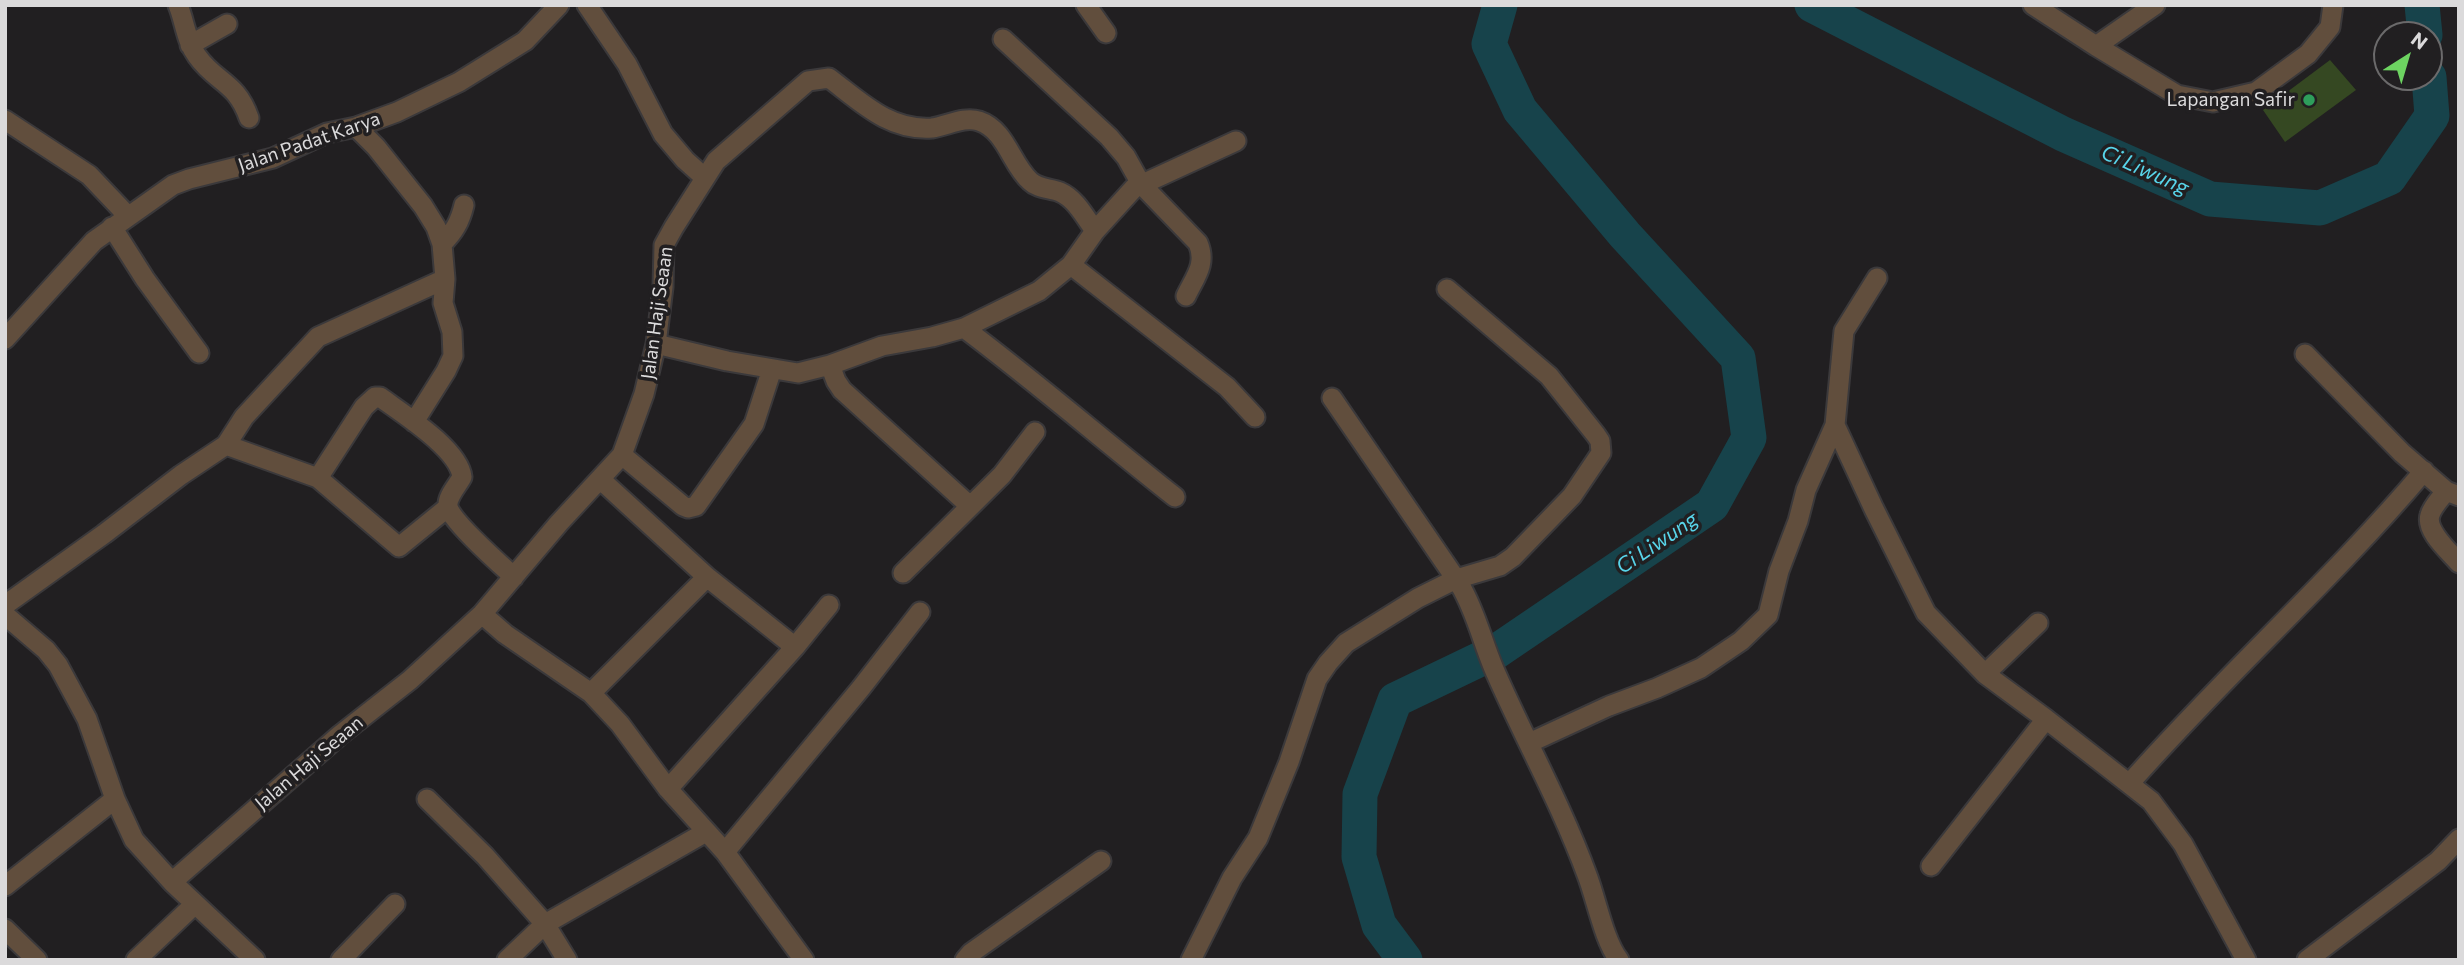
<!DOCTYPE html>
<style>
body{margin:0}
#map{position:relative;width:2464px;height:965px;overflow:hidden;background:#211f21;font-family:Commissioner,sans-serif}
canvas{display:block}
.frame{position:absolute;inset:0;border:7px solid #dbdadb;pointer-events:none}
.north{position:absolute;left:2373px;top:21px;width:70px;height:70px;box-sizing:border-box;background:#211f21;border:2px solid #6b6a6b;border-radius:50%;rotate:37deg;font-size:19px;font-weight:700;line-height:28px;text-align:center;color:#dbdadb}
.north::after{content:'';display:block;margin:auto;width:24px;height:32px;background:#6dd361;clip-path:polygon(50% 0,100% 100%,50% 72%,0 100%)}
</style>
<div id="map">
<canvas width="2464" height="965"></canvas>
<div class="frame"></div>
<div class="north">N</div>
</div>
<script>
const ctx = document.querySelector('canvas').getContext('2d');
ctx.lineJoin = 'round';
function fill(path, color) {
  ctx.fillStyle = color;
  ctx.fill(path, 'evenodd');
}
function trace(path, color, width, dash) {
  ctx.strokeStyle = color;
  ctx.lineWidth = width;
  ctx.lineCap = dash ? 'butt' : 'round';
  ctx.setLineDash(dash || []);
  ctx.stroke(path);
}
function drawText(font, color, halo, rows, align = 'center') {
  ctx.font = font + ' Commissioner,sans-serif';
  ctx.lineWidth = 7;
  ctx.setLineDash([]);
  ctx.textBaseline = 'middle';
  ctx.strokeStyle = halo;
  ctx.fillStyle = color;
  for (const [text, x, y, turn = 0] of rows) {
    ctx.save();
    ctx.translate(x, y);
    ctx.rotate((+turn || 0) * Math.PI / 180);
    ctx.textAlign = isNaN(turn) ? turn : align;
    if (halo) ctx.strokeText(text, 0, 0);
    ctx.fillText(text, 0, 0);
    ctx.restore();
  }
}
fill(new Path2D(`
 M 2330,60 L 2356,90 L 2285,142 L 2263,110 Z`), '#354822');
trace(new Path2D(`
 M 1812,5 L 2063,134 L 2210,199 L 2320,208 L 2389,178 L 2432,116 L 2429,77
 M 2422,5 L 2425,35
 M 1405,960 L 1379,925 L 1359,857 L 1360,794 L 1395,700 L 1497,651 L 1712,505 L 1749,438 L 1738,358 L 1625,235 L 1520,110 L 1489,44 L 1500,5`), '#17434b', 35);
const minor = new Path2D(`
 M 178,5 C 185,22 186,41 197,56 C 216,83 236,81 249,118
 M 587,5 L 627,64 L 663,134 L 685,160 L 705,178
 M 1086,5 L 1106,33
 M 2033,5 L 2096,46
 M 2155,5 L 2096,46 L 2177,95 L 2213,102 L 2256,92 L 2308,54 L 2330,27 L 2333,5
 M 1003,39 L 1109,137 L 1126,157 L 1141,184 L 1198,243 C 1207,264 1195,277 1186,296
 M 190,45 L 227,24
 M 5,120 L 89,175 L 127,215
 M 112,227 L 145,279 L 199,353
 M 442,244 C 454,232 460,222 464,205
 M 1071,265 L 1227,387 L 1255,417
 M 1877,278 L 1844,331 L 1835,425 L 1874,509 L 1926,613 L 1985,674 L 2046,719 L 2151,801 L 2183,844 L 2246,960
 M 964,328 C 1036,382 1104,441 1175,497
 M 5,339 L 94,241 L 173,185 L 189,179 L 273,158 L 327,133 L 356,127 L 397,112 L 459,82 L 525,41 L 559,5
 M 656,344 L 727,361 L 798,373 L 830,365 L 882,346 L 932,337 L 964,328 L 1039,291 L 1071,265 L 1095,231 L 1134,188 L 1236,141
 M 2305,354 L 2402,453 L 2446,491 L 2459,496
 M 830,365 L 836,381 L 842,390 L 970,506
 M 1332,398 L 1460,585 C 1476,612 1482,641 1494,669 C 1524,738 1561,804 1587,875 C 1596,898 1604,941 1619,960
 M 414,422 L 446,371 L 453,356 L 452,332 L 443,303 L 445,279
 M 226,445 L 318,478 L 399,547 L 447,508
 M 622,455 L 683,506 L 688,508 L 696,506 L 754,424 L 772,369
 M 318,478 L 364,407 L 375,397 L 380,397 C 403,414 459,449 462,477 C 458,485 447,496 448,506 C 448,518 502,566 514,577
 M 600,479 L 707,577 L 795,647
 M 2446,491 C 2441,498 2432,507 2430,515 C 2425,531 2449,551 2459,563
 M 903,573 L 1002,475 L 1035,432
 M 5,605 L 104,534 L 181,475 L 226,445 L 244,417 L 318,337 L 445,279 L 442,244 L 436,227 L 423,206 L 376,147 L 356,127
 M 482,614 L 505,634 L 591,693 L 620,724 L 668,789 L 725,852 L 804,960
 M 5,615 L 46,650 L 58,665 L 87,719 L 115,799 L 134,840 L 172,882 L 255,960
 M 1985,674 L 2038,623
 M 591,693 L 707,577
 M 1529,743 L 1609,706 L 1657,688 L 1701,668 L 1741,641 L 1768,615 L 1779,571 L 1798,521 L 1806,490 L 1835,425
 M 2130,783 C 2224,676 2331,581 2424,471
 M 668,789 L 795,647 L 829,605
 M 427,799 L 485,856 L 545,924 L 567,960
 M 725,852 L 861,688 L 920,612
 M 1931,866 L 2046,719
 M 172,882 L 340,735 L 410,680 L 482,614 L 559,523 L 622,455 L 644,394 L 656,344 L 663,287 L 664,245 L 674,227 L 716,161 L 808,81 L 829,78 C 861,102 889,131 932,128 C 947,126 964,116 979,121 C 1006,130 1011,164 1030,181 C 1038,189 1050,188 1060,192 C 1076,199 1085,217 1095,231
 M 5,886 L 115,799
 M 5,929 L 37,960
 M 136,960 L 195,904
 M 341,960 L 395,904
 M 507,960 L 545,924 L 706,832
 M 965,960 L 971,953 L 1101,861
 M 1191,960 L 1232,878 L 1258,838 L 1289,762 L 1317,679 L 1328,663 L 1346,643 L 1418,598 L 1456,579 L 1500,566 L 1513,557 L 1572,496 L 1601,453 L 1600,441 L 1596,435 L 1549,376 L 1447,289
 M 2307,960 L 2438,861 L 2459,839`);
trace(minor, '#3b393b', 23);
trace(minor, '#614e3d', 19);
for (const [x, y, r, color] of [
 [2309,100,7,"#2e9e5b"]
]) {
  const dot = new Path2D();
  dot.arc(x, y, r, 0, 2 * Math.PI);
  ctx.fillStyle = color;
  ctx.fill(dot);
  trace(dot, '#211f21', 2.5);
}
drawText('19px', '#dbdadb', '#211f21', [
 ["Lapangan Safir",2295,100]
], 'right');
drawText('19px', '#dbdadb', '#211f21', [
 ["Jalan Padat Karya",309,142,-19],
 ["Jalan Haji Seaan",657,313,-82],
 ["Jalan Haji Seaan",309,763,-40]
]);
drawText('italic 21px', '#58d4e9', '#211f21', [
 ["Ci Liwung",2145,170,24],
 ["Ci Liwung",1657,543,-34]
]);
</script>
